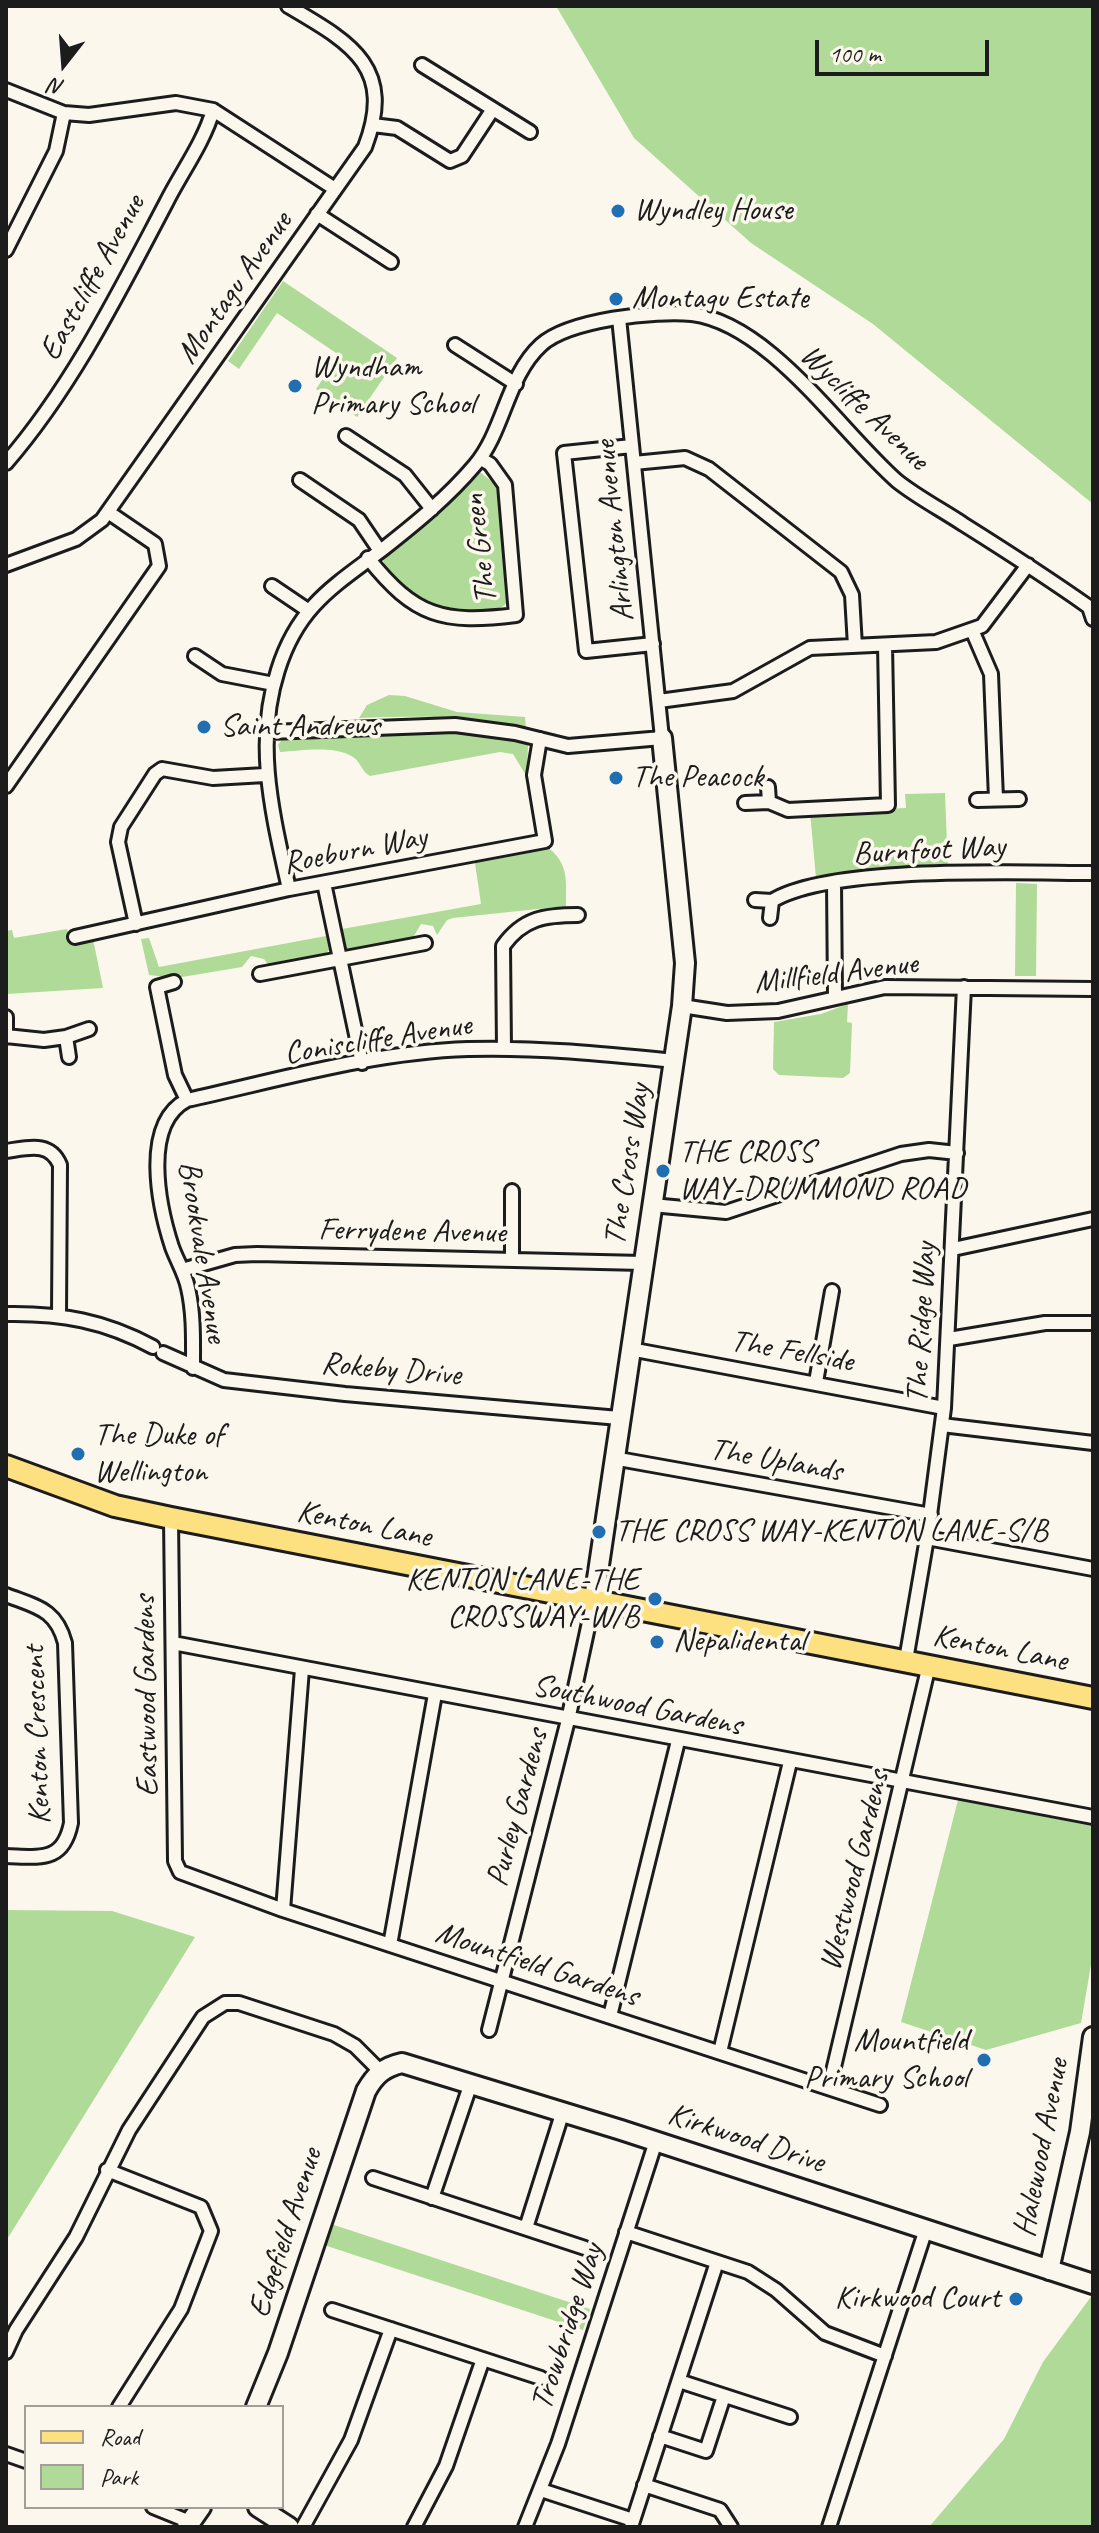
<!DOCTYPE html>
<style>
body{margin:0}
#map{position:relative;width:1099px;height:2533px;overflow:hidden;background:#fbf7ec;font-family:Caveat,sans-serif}
canvas{display:block}
.frame{position:absolute;inset:0;border:8px solid #1c1c1c;pointer-events:none}
.legend{position:absolute;left:24px;top:2405px;width:260px;height:104px;box-sizing:border-box;background:#fbf7ec;border:2px solid #a29f99;margin:0;padding:10px 14px;list-style:none;font-size:24px;color:#1c1c1c}
.legend li{display:flex;align-items:center;gap:16px;height:40px}
.legend b{width:40px;border:2px solid #a29f99}
.north{position:absolute;left:24px;top:24px;width:80px;height:80px;-webkit-text-stroke:6px #fbf7ec;paint-order:stroke;rotate:197deg;font-size:22px;font-weight:700;line-height:32px;text-align:center;color:#1c1c1c}
.north::after{content:'';display:block;margin:auto;width:28px;height:36px;background:#1c1c1c;clip-path:polygon(50% 0,100% 100%,50% 72%,0 100%)}
.scale{position:absolute;left:815px;top:40px;width:174px;height:36px;box-sizing:border-box;border:4px solid #1c1c1c;border-top:0;padding-left:10px;font-size:24px;line-height:28px;white-space:nowrap;color:#1c1c1c;-webkit-text-stroke:6px #fbf7ec;paint-order:stroke}
</style>
<div id="map">
<canvas width="1099" height="2533"></canvas>
<div class="frame"></div>
<ul class="legend">
<li><b style="height:10px;background:#fde080"></b>Road</li>
<li><b style="height:22px;background:#afda97"></b>Park</li>
</ul>
<div class="north">N</div>
<div class="scale">100 m</div>
</div>
<script>
const ctx = document.querySelector('canvas').getContext('2d');
ctx.lineJoin = 'round';
function fill(path, color) {
  ctx.fillStyle = color;
  ctx.fill(path, 'evenodd');
}
function trace(path, color, width, dash) {
  ctx.strokeStyle = color;
  ctx.lineWidth = width;
  ctx.lineCap = dash ? 'butt' : 'round';
  ctx.setLineDash(dash || []);
  ctx.stroke(path);
}
function drawText(font, color, halo, rows, align = 'center') {
  ctx.font = font + ' Caveat,sans-serif';
  ctx.lineWidth = 7;
  ctx.setLineDash([]);
  ctx.textBaseline = 'middle';
  ctx.strokeStyle = halo;
  ctx.fillStyle = color;
  for (const [text, x, y, turn = 0] of rows) {
    ctx.save();
    ctx.translate(x, y);
    ctx.rotate((+turn || 0) * Math.PI / 180);
    ctx.textAlign = isNaN(turn) ? turn : align;
    if (halo) ctx.strokeText(text, 0, 0);
    ctx.fillText(text, 0, 0);
    ctx.restore();
  }
}
fill(new Path2D(`
 M 556,6 L 1093,6 L 1093,504 L 873,324 L 751,243 L 634,138 Z
 M 283,281 L 397,358 L 357,417 L 316,389 L 339,355 L 277,313 L 239,369 L 228,361 Z
 M 476,469 L 503,490 L 512,598 C 489,627 431,613 406,592 C 397,586 391,576 384,569 L 383,555 L 443,508 Z
 M 389,695 L 405,696 L 457,712 L 525,717 L 526,728 C 471,715 415,716 359,718 L 367,705 Z
 M 423,730 L 494,734 L 528,744 L 527,777 L 513,754 L 500,752 L 370,776 C 361,771 361,762 353,757 C 334,745 301,751 280,752 L 278,745 L 284,737 Z
 M 945,793 L 948,869 L 816,878 L 810,812 L 906,808 L 905,794 Z
 M 546,846 C 569,863 566,879 566,906 L 453,918 L 447,920 L 437,935 L 433,926 L 421,924 L 411,941 L 353,951 L 345,949 L 342,929 L 481,904 L 474,856 Z
 M 1016,883 L 1037,884 L 1036,976 L 1015,976 Z
 M 67,929 L 71,943 L 93,939 L 103,988 L 6,994 L 6,931 L 12,930 L 14,938 Z
 M 326,936 L 329,950 L 323,957 L 269,966 L 264,959 L 251,956 L 242,967 L 176,978 L 149,975 L 141,939 L 149,938 L 159,967 Z
 M 848,1004 L 847,1022 L 852,1023 L 850,1073 L 843,1078 L 779,1075 L 773,1069 L 774,1022 L 821,1014 Z
 M 958,1800 L 1093,1825 L 1093,1953 L 1081,2023 L 986,2050 L 901,2022 Z
 M 6,1910 L 112,1911 L 195,1937 L 6,2241 Z
 M 331,2224 L 590,2309 L 583,2330 L 324,2245 Z
 M 1093,2294 L 1093,2527 L 929,2527 L 1004,2439 L 1043,2362 Z`), '#afda97');
const street = new Path2D(`
 M 422,65 L 530,132
 M 6,90 L 64,113 L 89,115 L 176,103 L 213,110 L 335,189
 M 373,125 L 397,128 L 450,161 L 462,156 L 493,109
 M 317,214 L 391,262
 M 6,250 L 56,151 L 64,113
 M 455,345 L 516,384
 M 346,436 L 405,475 L 432,509
 M 632,446 L 564,453 L 586,651 L 653,644
 M 6,463 C 72,387 119,292 166,203 C 181,173 204,142 213,110
 M 634,463 L 685,458 L 709,469 L 841,572 L 852,595 L 855,646
 M 300,480 L 359,520 L 380,551
 M 368,558 C 415,617 443,624 516,615 L 505,485 L 490,464 L 481,459
 M 6,565 L 76,539 L 102,520 L 365,147 C 396,66 349,42 288,6
 M 272,586 L 309,611
 M 972,630 L 991,674 L 996,799
 M 195,656 L 222,674 L 274,684
 M 659,701 L 733,691 L 810,648 L 936,642 L 982,626 L 1028,565
 M 269,732 L 455,725 L 515,733 L 568,746 L 662,738 L 619,318
 M 6,786 L 159,566 L 155,544 L 108,512
 M 977,800 L 1019,799
 M 769,802 L 788,810 L 888,805 L 885,645
 M 745,803 L 769,802 L 768,787
 M 834,882 L 835,997
 M 324,883 L 362,1063
 M 289,889 C 273,816 254,744 278,670 C 298,606 334,586 383,549 C 416,523 448,497 475,465 C 504,431 507,376 541,345 C 568,320 656,310 692,314 C 770,324 840,431 897,481 C 917,497 942,510 963,524 C 1006,551 1048,578 1089,607 L 1093,619
 M 755,900 L 772,901 L 770,918
 M 772,901 C 829,865 1019,873 1093,873
 M 136,924 L 118,842 L 121,827 L 155,774 L 162,769 L 213,778 L 265,775
 M 75,937 L 289,889 L 545,841 L 534,775 L 540,739
 M 260,974 L 425,943
 M 174,982 L 157,987 L 175,1075 L 187,1100 C 141,1124 159,1207 172,1247 C 177,1261 185,1273 188,1288 C 194,1314 193,1341 193,1368
 M 682,1006 L 727,1013 L 778,1011 L 885,987 L 1093,989
 M 6,1017 L 6,1037
 M 6,1036 L 44,1040 L 66,1037
 M 504,1049 L 503,946 C 523,918 545,915 578,915
 M 69,1057 L 66,1037 L 89,1029
 M 187,1100 C 279,1080 373,1052 468,1049 C 537,1047 605,1054 674,1061
 M 6,1151 C 28,1148 50,1141 60,1165 L 59,1314
 M 512,1191 L 512,1260
 M 652,1205 L 726,1212 L 901,1154 L 929,1150 L 957,1153
 M 953,1249 L 1093,1219
 M 182,1270 L 235,1255 L 257,1254 L 643,1263
 M 6,1314 C 61,1313 105,1321 153,1347
 M 949,1339 L 1045,1323 L 1093,1323
 M 630,1349 L 944,1408
 M 163,1353 L 224,1380 L 345,1394 L 619,1418
 M 816,1382 L 832,1291
 M 942,1425 L 1093,1443
 M 613,1458 L 931,1515
 M 171,1518 L 175,1861 L 180,1872 L 283,1910 L 880,2105
 M 927,1538 L 1093,1569
 M 6,1595 C 37,1607 56,1609 65,1643 L 71,1823 C 63,1863 40,1857 6,1856
 M 173,1643 L 1093,1817
 M 906,1660 L 927,1538 L 944,1408 L 964,987
 M 283,1910 L 302,1669
 M 390,1945 L 435,1694
 M 610,2016 L 678,1741
 M 489,2030 L 568,1720 L 594,1599
 M 720,2052 L 790,1762
 M 829,2088 L 929,1665
 M 107,2170 L 201,2207 L 211,2231 L 181,2309 L 119,2407
 M 373,2178 L 585,2248
 M 432,2198 L 471,2083
 M 526,2228 L 563,2111
 M 626,2232 L 748,2272 L 776,2290 L 825,2333 L 885,2356
 M 332,2310 L 541,2378
 M 6,2352 L 16,2330 L 76,2237 L 129,2130 L 203,2017 L 225,2003 L 239,2003 L 334,2034 L 355,2046 L 381,2072
 M 679,2381 L 790,2417
 M 660,2436 L 706,2451 L 724,2396
 M 6,2454 L 26,2461
 M 644,2485 L 720,2510 L 731,2527
 M 541,2490 L 633,2520
 M 153,2507 L 190,2522
 M 303,2527 L 351,2440 L 391,2329
 M 414,2527 L 446,2466 L 483,2359
 M 525,2527 L 558,2444 L 656,2141
 M 631,2527 L 717,2262
 M 829,2527 L 926,2229`);
const secondary = new Path2D(`
 M 594,1599 L 682,1006 L 685,963 L 662,738
 M 1049,2270 L 1080,2132 L 1093,2037
 M 256,2407 L 278,2353 L 366,2091 C 375,2075 384,2067 402,2063 L 621,2130 L 1093,2284
 M 258,2507 L 289,2527
 M 187,2527 L 201,2507`);
const primary = new Path2D(`
 M 6,1466 L 115,1506 L 171,1518 L 1093,1698`);
trace(street, '#1c1c1c', 18);
trace(secondary, '#1c1c1c', 24);
trace(primary, '#1c1c1c', 26);
trace(street, '#fbf7ec', 12);
trace(secondary, '#fbf7ec', 18);
trace(primary, '#fde080', 20);
for (const [x, y, r, color] of [
 [618,211,8,"#1f6fb2"],
 [616,299,8,"#1f6fb2"],
 [295,386,8,"#1f6fb2"],
 [204,727,8,"#1f6fb2"],
 [616,778,8,"#1f6fb2"],
 [663,1171,8,"#1f6fb2"],
 [78,1454,8,"#1f6fb2"],
 [599,1532,8,"#1f6fb2"],
 [655,1599,8,"#1f6fb2"],
 [657,1642,8,"#1f6fb2"],
 [984,2060,8,"#1f6fb2"],
 [1016,2299,8,"#1f6fb2"]
]) {
  const dot = new Path2D();
  dot.arc(x, y, r, 0, 2 * Math.PI);
  ctx.fillStyle = color;
  ctx.fill(dot);
  trace(dot, '#fbf7ec', 3);
}
drawText('32px', '#1c1c1c', '#fbf7ec', [
 ["Wyndley House",634,211],
 ["Montagu Estate",632,299],
 ["Wyndham",311,368],
 ["Primary School",311,405],
 ["Saint Andrews",220,727],
 ["The Peacock",632,778],
 ["THE CROSS",679,1153],
 ["WAY-DRUMMOND ROAD",679,1190],
 ["The Duke of",94,1436],
 ["Wellington",94,1473],
 ["THE CROSS WAY-KENTON LANE-S/B",615,1532],
 ["KENTON LANE-THE",639,1581,"right"],
 ["CROSSWAY-W/B",639,1618,"right"],
 ["Nepalidental",673,1642],
 ["Mountfield",968,2042,"right"],
 ["Primary School",968,2079,"right"],
 ["Kirkwood Court",1000,2299,"right"]
], 'left');
drawText('32px', '#1c1c1c', '#fbf7ec', [
 ["Eastcliffe Avenue",93,278,-61],
 ["Montagu Avenue",235,288,-55],
 ["Wycliffe Avenue",864,408,44],
 ["Arlington Avenue",615,531,-96],
 ["The Green",481,549,-97],
 ["Roeburn Way",355,851,-11],
 ["Burnfoot Way",929,851,-3],
 ["Millfield Avenue",836,974,-7],
 ["Coniscliffe Avenue",378,1040,-9],
 ["The Cross Way",628,1165,-81],
 ["Ferrydene Avenue",412,1232,1],
 ["Brookvale Avenue",202,1252,81],
 ["The Ridge Way",922,1323,-87],
 ["The Fellside",792,1352,10],
 ["Rokeby Drive",391,1370,5],
 ["The Uplands",776,1461,10],
 ["Kenton Lane",364,1525,11],
 ["Kenton Lane",1000,1649,11],
 ["Eastwood Gardens",147,1696,-91],
 ["Southwood Gardens",637,1706,11],
 ["Kenton Crescent",38,1735,-92],
 ["Purley Gardens",518,1808,-75],
 ["Westwood Gardens",855,1871,-76],
 ["Mountfield Gardens",537,1965,18],
 ["Kirkwood Drive",746,2139,18],
 ["Halewood Avenue",1042,2148,-79],
 ["Edgefield Avenue",286,2233,-72],
 ["Trowbridge Way",568,2327,-72]
]);
</script>
